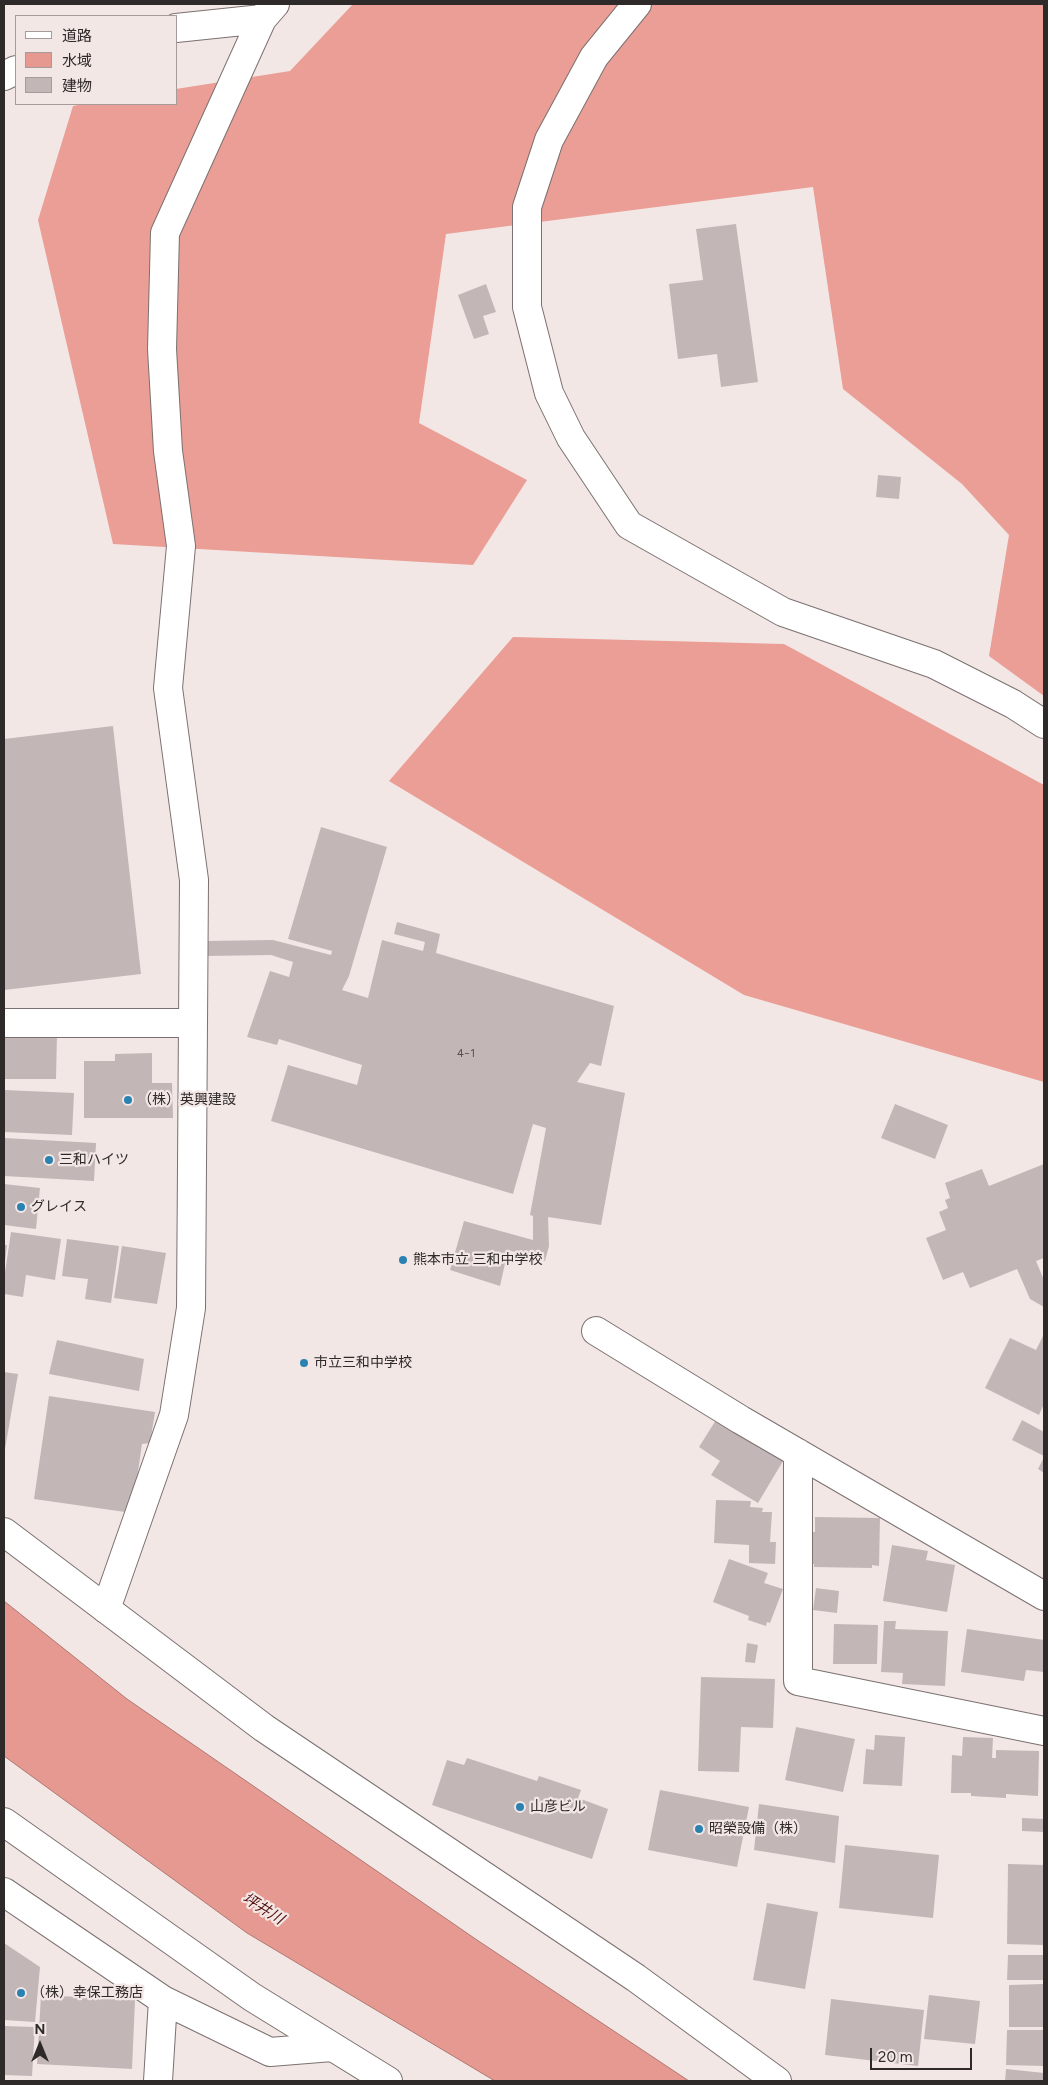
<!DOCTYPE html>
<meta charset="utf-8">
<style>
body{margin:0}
#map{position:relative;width:1048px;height:2085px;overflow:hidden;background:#f3e7e6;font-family:Figtree,"Noto Sans JP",sans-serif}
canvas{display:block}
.frame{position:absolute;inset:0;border:5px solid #2f2a2a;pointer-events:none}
.legend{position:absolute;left:15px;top:15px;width:162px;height:90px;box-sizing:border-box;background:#f3e7e6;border:1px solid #a59b9b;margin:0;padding:6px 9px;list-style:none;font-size:15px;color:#2f2a2a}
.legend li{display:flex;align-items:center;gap:10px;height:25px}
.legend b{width:25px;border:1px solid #a59b9b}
.north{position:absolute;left:15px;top:2020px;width:50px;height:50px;-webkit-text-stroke:4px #f3e7e6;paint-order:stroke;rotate:0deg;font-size:14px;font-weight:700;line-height:20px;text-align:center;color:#2f2a2a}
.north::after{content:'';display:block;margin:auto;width:18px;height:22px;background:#2f2a2a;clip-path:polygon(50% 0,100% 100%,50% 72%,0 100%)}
.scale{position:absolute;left:870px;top:2048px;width:102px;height:22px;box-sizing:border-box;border:2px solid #2f2a2a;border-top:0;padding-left:6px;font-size:15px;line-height:18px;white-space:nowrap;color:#2f2a2a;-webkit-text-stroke:4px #f3e7e6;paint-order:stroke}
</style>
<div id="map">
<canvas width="1048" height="2085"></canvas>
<div class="frame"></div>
<ul class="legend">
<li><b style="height:6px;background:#fff"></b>道路</li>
<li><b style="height:14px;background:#e59991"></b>水域</li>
<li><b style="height:14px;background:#c2b7b6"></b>建物</li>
</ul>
<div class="north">N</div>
<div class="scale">20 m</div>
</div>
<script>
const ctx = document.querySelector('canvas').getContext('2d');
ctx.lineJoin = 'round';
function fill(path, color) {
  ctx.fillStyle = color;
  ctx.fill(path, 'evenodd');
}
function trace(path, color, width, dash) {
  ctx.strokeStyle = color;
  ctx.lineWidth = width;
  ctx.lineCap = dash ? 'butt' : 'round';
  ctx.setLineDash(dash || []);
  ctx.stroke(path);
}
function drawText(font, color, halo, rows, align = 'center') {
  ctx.font = font + ' Figtree,"Noto Sans JP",sans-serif';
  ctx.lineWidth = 4.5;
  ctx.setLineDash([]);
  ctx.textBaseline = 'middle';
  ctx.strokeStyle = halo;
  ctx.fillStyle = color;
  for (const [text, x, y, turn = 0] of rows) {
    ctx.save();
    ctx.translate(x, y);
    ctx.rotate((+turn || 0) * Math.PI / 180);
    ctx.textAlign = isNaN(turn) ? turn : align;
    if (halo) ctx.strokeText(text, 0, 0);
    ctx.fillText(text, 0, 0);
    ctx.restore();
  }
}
fill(new Path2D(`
 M 353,4 L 1044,4 L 1044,696 L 989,656 L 1009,535 L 962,484 L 843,389 L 813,187 L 446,234 L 419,423 L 527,480 L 473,565 L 113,544 L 38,220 L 73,106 L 84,104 L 176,104 L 176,89 L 290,71 Z
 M 513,637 L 784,644 L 1044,785 L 1044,1082 L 744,995 L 389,781 Z`), '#ea9e95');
const water = new Path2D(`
 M 4,1601 L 127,1699 L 477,1940 L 689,2081 L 495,2081 L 247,1933 L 4,1756 Z`);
fill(water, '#e59991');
trace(water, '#ae7872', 1);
fill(new Path2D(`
 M 736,224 L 758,382 L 721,387 L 717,354 L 678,359 L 669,284 L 703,280 L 696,229 Z
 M 486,284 L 496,312 L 483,316 L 489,334 L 474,339 L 458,295 Z
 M 878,475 L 901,477 L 899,499 L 876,497 Z
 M 113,726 L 141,974 L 4,990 L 4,739 Z
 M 321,827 L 387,847 L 349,976 L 342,990 L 368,998 L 382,940 L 423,951 L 425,942 L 394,934 L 397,922 L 440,934 L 436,953 L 614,1006 L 601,1066 L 590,1063 L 577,1082 L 625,1093 L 601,1225 L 548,1217 L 549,1246 L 545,1261 L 508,1250 L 500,1286 L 450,1270 L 464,1221 L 533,1240 L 533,1216 L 530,1215 L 546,1128 L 533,1124 L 513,1194 L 271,1121 L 288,1065 L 357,1085 L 362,1065 L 279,1039 L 277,1045 L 247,1037 L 270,971 L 289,977 L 293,962 L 271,955 L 206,956 L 206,941 L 273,940 L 331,955 L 332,951 L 288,939 Z
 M 4,1033 L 57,1034 L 56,1079 L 4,1079 Z
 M 152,1053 L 152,1083 L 172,1083 L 173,1118 L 84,1118 L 84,1061 L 115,1061 L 115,1054 Z
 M 4,1090 L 74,1093 L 72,1135 L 4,1132 Z
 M 895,1104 L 948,1125 L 935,1159 L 881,1138 Z
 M 4,1138 L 96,1143 L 94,1181 L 4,1176 Z
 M 1044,1164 L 1044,1258 L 1036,1261 L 1044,1280 L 1044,1307 L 1030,1299 L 1017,1269 L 970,1288 L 963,1272 L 943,1280 L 926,1238 L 946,1230 L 939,1212 L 948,1208 L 945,1200 L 950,1198 L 945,1183 L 982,1169 L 989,1186 Z
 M 4,1184 L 40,1188 L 36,1229 L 4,1225 Z
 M 11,1232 L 61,1239 L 55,1280 L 26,1275 L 23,1297 L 4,1294 L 4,1279 Z
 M 67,1239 L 119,1246 L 111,1303 L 85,1299 L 88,1279 L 62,1276 Z
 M 4,1245 L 7,1245 L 5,1262 L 4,1262 Z
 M 122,1246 L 166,1253 L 157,1304 L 114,1298 Z
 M 1044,1334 L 1044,1404 L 1039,1415 L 985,1388 L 1010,1338 L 1036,1350 Z
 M 57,1340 L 144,1359 L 139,1391 L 49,1374 Z
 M 4,1372 L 18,1374 L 5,1449 L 4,1449 Z
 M 49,1396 L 155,1412 L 150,1443 L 142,1444 L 132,1513 L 34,1499 Z
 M 716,1420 L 783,1461 L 758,1503 L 711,1475 L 720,1461 L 699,1447 Z
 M 1022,1420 L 1044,1432 L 1044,1456 L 1012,1440 Z
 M 1044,1457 L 1044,1473 L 1038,1469 Z
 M 716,1500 L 751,1501 L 750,1507 L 763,1508 L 762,1512 L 772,1512 L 770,1542 L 776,1542 L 775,1564 L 749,1563 L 749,1545 L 714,1543 Z
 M 815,1517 L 880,1518 L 879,1566 L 872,1565 L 872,1568 L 814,1567 L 814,1564 L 807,1564 L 807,1532 L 815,1532 Z
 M 892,1545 L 928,1551 L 926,1560 L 955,1565 L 947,1612 L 883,1601 Z
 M 729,1559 L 768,1573 L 764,1583 L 783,1589 L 770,1623 L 767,1622 L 766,1626 L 748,1620 L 749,1616 L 713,1602 Z
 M 816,1588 L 839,1591 L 837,1613 L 813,1610 Z
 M 884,1621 L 896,1621 L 895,1629 L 948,1631 L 945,1686 L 902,1684 L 903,1673 L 881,1672 Z
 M 834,1624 L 878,1625 L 877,1664 L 833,1664 Z
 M 967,1629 L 1044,1640 L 1044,1672 L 1026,1670 L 1024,1681 L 961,1672 Z
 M 747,1643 L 758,1645 L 755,1663 L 745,1662 Z
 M 701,1677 L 775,1679 L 773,1728 L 741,1727 L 739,1772 L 698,1771 Z
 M 796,1727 L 855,1739 L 843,1792 L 785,1780 Z
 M 875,1735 L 905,1737 L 902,1786 L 863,1784 L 866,1749 L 874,1750 Z
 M 963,1737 L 993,1738 L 992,1758 L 996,1758 L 996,1750 L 1039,1751 L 1038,1796 L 1006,1794 L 1006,1798 L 971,1796 L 971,1793 L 951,1793 L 952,1755 L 962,1756 Z
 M 467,1758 L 537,1781 L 539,1776 L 581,1790 L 578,1798 L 608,1809 L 592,1859 L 432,1805 L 447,1760 L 464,1765 Z
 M 660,1790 L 749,1807 L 737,1867 L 648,1850 Z
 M 759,1804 L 839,1816 L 835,1863 L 754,1850 Z
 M 1022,1818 L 1044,1819 L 1044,1832 L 1022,1831 Z
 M 845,1845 L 939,1855 L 933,1918 L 839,1908 Z
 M 1008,1864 L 1044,1865 L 1044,1945 L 1007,1944 Z
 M 767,1903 L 818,1912 L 805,1989 L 753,1980 Z
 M 4,1943 L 40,1967 L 35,2022 L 4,2020 Z
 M 1008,1955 L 1044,1955 L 1044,1980 L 1007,1980 Z
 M 1043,1984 L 1043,2027 L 1009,2027 L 1009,1985 Z
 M 41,1995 L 135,2000 L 132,2069 L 37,2064 Z
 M 929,1995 L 980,2001 L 975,2044 L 924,2039 Z
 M 831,1999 L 924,2010 L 918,2066 L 825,2055 Z
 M 4,2026 L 35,2027 L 32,2076 L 4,2075 Z
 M 1007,2030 L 1044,2030 L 1044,2066 L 1006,2065 Z
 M 1006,2069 L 1044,2073 L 1044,2081 L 1005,2081 Z`), '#c2b7b6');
const minor = new Path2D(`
 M 637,4 L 594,57 L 549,140 L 527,207 L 527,307 L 549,393 L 571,438 L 629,525 L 783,612 L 934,664 L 1013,704 L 1044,724
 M 176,28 L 262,19
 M 4,76 L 16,70
 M 4,1023 L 193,1023
 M 596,1331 L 741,1420 L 1044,1596
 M 798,1453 L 798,1681 L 1044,1731
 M 106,1609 L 174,1415 L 191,1308 L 194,880 L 168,688 L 181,546 L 168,451 L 162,349 L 165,233 L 262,19 L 275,4
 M 4,1822 L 252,1997 L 388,2081
 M 4,1892 L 163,2000 L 158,2081
 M 163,2000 L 270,2052 L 332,2047`);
const tertiary = new Path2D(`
 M 4,1532 L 264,1728 L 636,1978 L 777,2081`);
trace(minor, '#7b7170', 30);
trace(tertiary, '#7b7170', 30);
trace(minor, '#fff', 28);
trace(tertiary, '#fff', 28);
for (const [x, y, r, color] of [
 [128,1100,5,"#2a82b1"],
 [49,1160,5,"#2a82b1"],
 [21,1207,5,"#2a82b1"],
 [403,1260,5,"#2a82b1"],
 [304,1363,5,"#2a82b1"],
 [520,1807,5,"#2a82b1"],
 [699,1829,5,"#2a82b1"],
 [21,1993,5,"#2a82b1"]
]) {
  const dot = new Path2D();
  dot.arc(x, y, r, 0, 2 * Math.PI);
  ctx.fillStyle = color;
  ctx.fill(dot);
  trace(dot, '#f3e7e6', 2);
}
drawText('11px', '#544d4d', null, [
 ["4−1",466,1054]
]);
drawText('14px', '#2f2a2a', '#f3e7e6', [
 ["（株）英興建設",138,1100],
 ["三和ハイツ",59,1160],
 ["グレイス",31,1207],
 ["熊本市立 三和中学校",413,1260],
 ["市立三和中学校",314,1363],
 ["山彦ビル",530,1807],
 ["昭榮設備（株）",709,1829],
 ["（株）幸保工務店",31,1993]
], 'left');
drawText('italic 15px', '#520f0e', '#f3e7e6', [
 ["坪井川",263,1909,32]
]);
</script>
